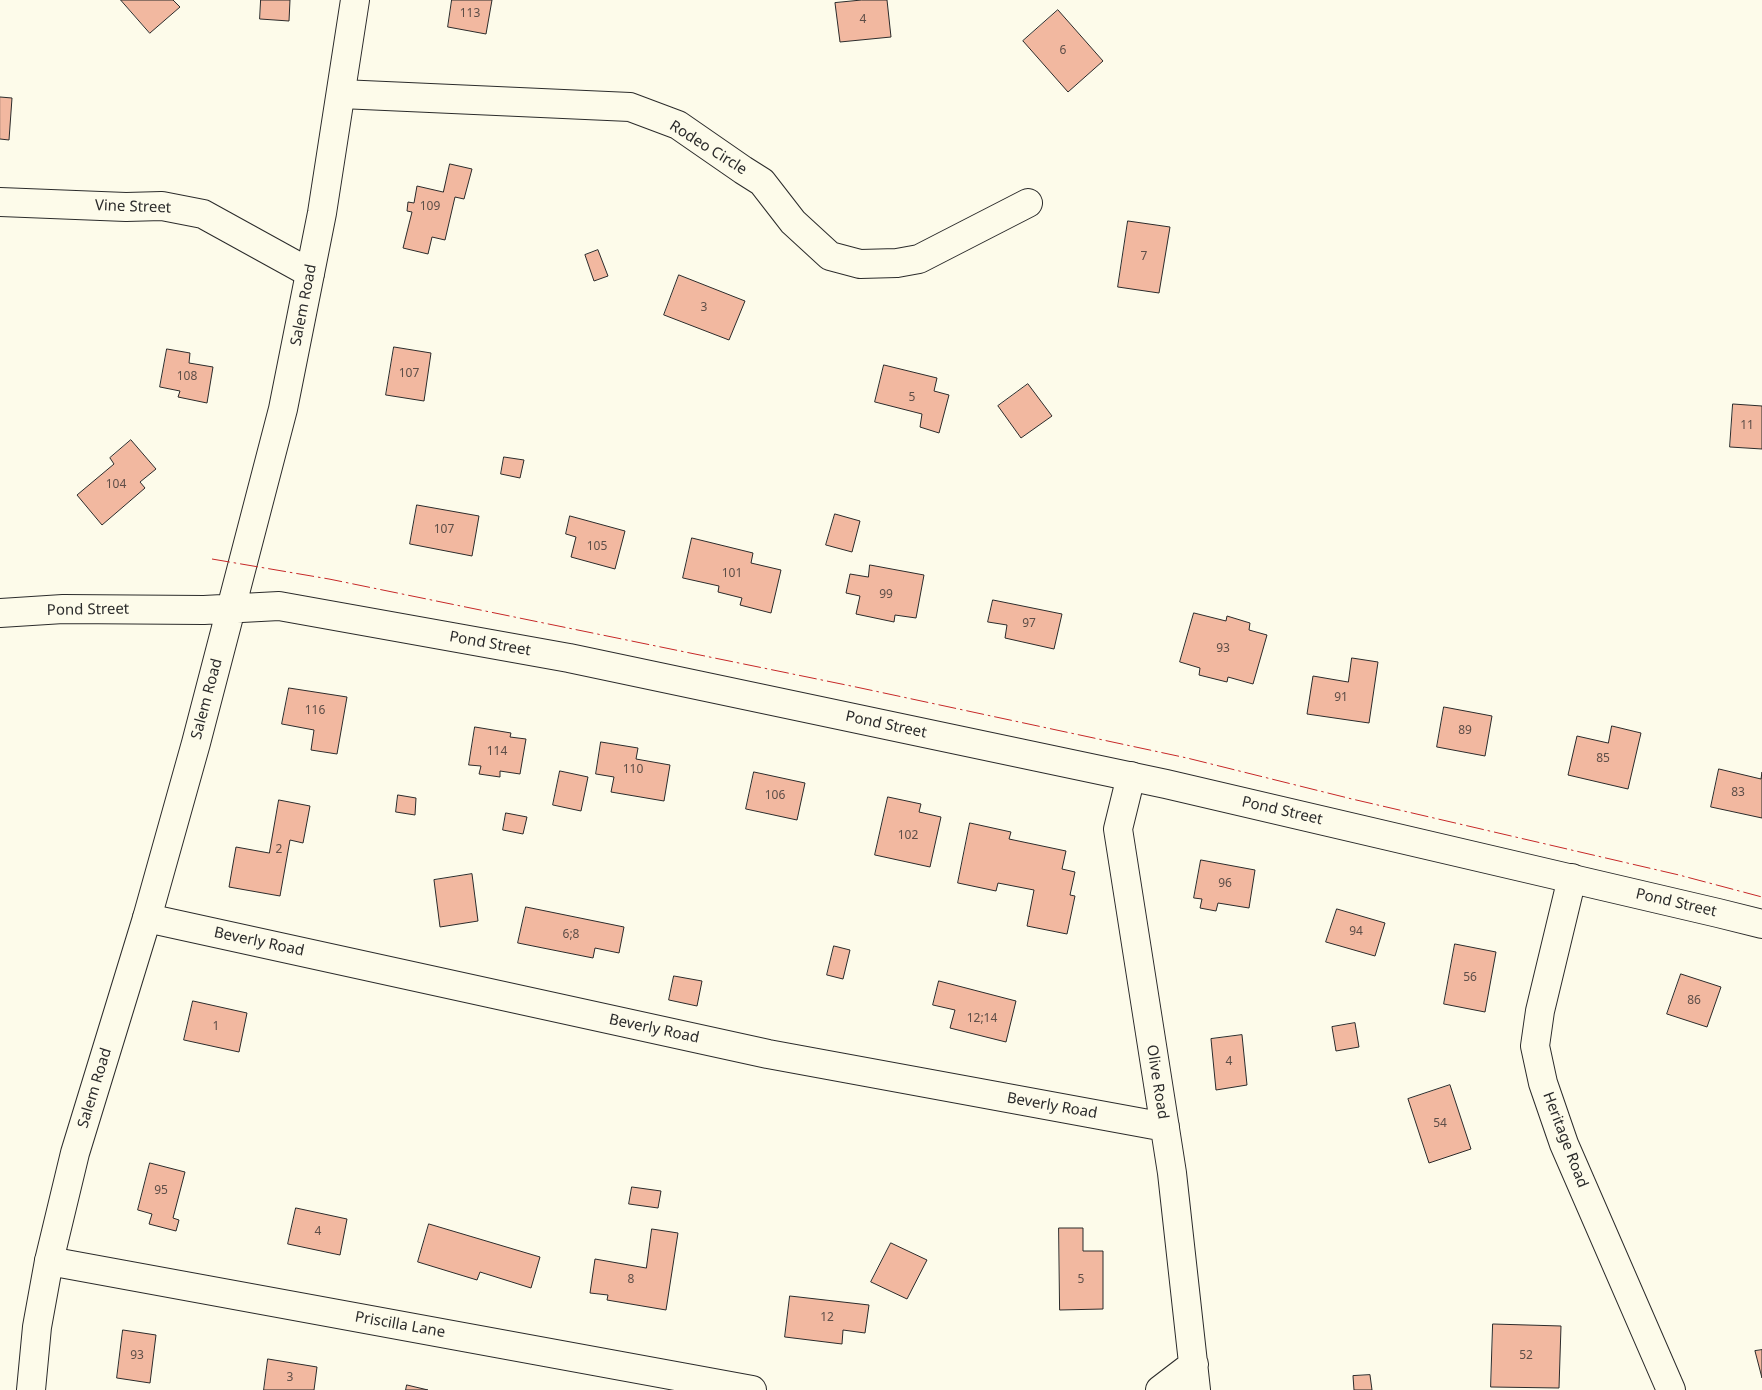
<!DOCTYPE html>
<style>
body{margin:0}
canvas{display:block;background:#fdfbea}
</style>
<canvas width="1762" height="1390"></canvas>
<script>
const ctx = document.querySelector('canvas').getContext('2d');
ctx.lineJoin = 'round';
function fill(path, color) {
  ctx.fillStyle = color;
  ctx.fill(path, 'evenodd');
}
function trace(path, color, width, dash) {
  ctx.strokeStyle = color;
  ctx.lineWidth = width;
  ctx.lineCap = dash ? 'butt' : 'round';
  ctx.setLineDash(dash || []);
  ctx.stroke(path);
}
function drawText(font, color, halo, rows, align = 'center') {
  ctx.font = font + ' "Noto Sans",sans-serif';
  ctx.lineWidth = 4;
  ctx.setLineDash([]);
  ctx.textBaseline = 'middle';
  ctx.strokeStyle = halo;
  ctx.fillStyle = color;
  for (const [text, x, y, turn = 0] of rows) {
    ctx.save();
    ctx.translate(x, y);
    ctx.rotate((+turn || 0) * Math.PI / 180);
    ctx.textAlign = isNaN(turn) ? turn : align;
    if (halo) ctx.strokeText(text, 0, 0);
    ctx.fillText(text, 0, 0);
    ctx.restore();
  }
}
const building = new Path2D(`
 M 121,0 L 173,0 L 180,7 L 150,33 Z
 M 261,0 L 290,0 L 289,21 L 260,19 Z
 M 452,0 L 492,0 L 486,34 L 448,27 Z
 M 862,0 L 887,0 L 891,37 L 840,42 L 835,3 Z
 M 1058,10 L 1103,61 L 1068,92 L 1023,41 Z
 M 0,97 L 12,98 L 9,140 L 0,139 Z
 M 450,164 L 472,169 L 464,199 L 455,197 L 445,240 L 432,237 L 428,254 L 403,248 L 412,212 L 407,211 L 408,202 L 414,203 L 417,186 L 443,192 Z
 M 1128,221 L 1170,227 L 1159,293 L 1118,287 Z
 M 598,250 L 608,276 L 594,281 L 585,255 Z
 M 679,275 L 745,301 L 729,340 L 664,315 Z
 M 394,347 L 431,353 L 424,401 L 386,395 Z
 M 167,349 L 190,353 L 189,363 L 213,367 L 207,403 L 178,397 L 180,391 L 160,387 Z
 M 884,365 L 937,378 L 934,391 L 949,395 L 939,433 L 920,427 L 922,414 L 875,402 Z
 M 1028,384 L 1052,416 L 1021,438 L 998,406 Z
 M 1733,404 L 1762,406 L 1762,449 L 1730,447 Z
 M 131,440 L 156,469 L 140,482 L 145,488 L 102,525 L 77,495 L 114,464 L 110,458 Z
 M 504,457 L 524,460 L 520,478 L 501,474 Z
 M 417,505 L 479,516 L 472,556 L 410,544 Z
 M 835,514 L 860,521 L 852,552 L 826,545 Z
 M 570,516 L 625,531 L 615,569 L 571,557 L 576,537 L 566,534 Z
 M 692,538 L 753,553 L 751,563 L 781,570 L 771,613 L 740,605 L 742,598 L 718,592 L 719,586 L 683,578 Z
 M 870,565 L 924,575 L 916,618 L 895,615 L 894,622 L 856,614 L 860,596 L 846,593 L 850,574 L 868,577 Z
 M 993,600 L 1062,614 L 1054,649 L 1005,638 L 1007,625 L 988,622 Z
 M 1194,613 L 1226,621 L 1227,616 L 1250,623 L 1249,630 L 1267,635 L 1253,684 L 1228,677 L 1227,682 L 1199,675 L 1200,668 L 1180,662 Z
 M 1352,658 L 1378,662 L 1369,723 L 1307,714 L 1313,676 L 1348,682 Z
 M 289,688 L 347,697 L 337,754 L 311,750 L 314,730 L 282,724 Z
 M 1444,707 L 1492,716 L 1485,756 L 1437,747 Z
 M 1612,726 L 1641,733 L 1628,789 L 1568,775 L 1577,736 L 1608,743 Z
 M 475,727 L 511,733 L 510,737 L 526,739 L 520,774 L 500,771 L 500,777 L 479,774 L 481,766 L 469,765 Z
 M 601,742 L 638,748 L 636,759 L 670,765 L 664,801 L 611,792 L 614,777 L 596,774 Z
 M 1719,769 L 1761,779 L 1762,772 L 1762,818 L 1711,807 Z
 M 560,771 L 588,777 L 581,811 L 553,805 Z
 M 754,772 L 805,783 L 797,820 L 746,809 Z
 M 398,795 L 416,798 L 415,815 L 396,812 Z
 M 888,797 L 921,804 L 919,812 L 941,817 L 930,867 L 875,855 Z
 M 279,800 L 310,806 L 303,843 L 290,840 L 280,896 L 229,887 L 236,847 L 269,853 Z
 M 506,813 L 527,817 L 523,834 L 503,830 Z
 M 970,823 L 1011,832 L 1009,839 L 1066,851 L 1062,869 L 1075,872 L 1070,895 L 1075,896 L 1067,934 L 1027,926 L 1034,890 L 998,883 L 996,891 L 958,883 Z
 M 1201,860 L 1255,870 L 1249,908 L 1218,903 L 1216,911 L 1200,908 L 1202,899 L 1194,898 Z
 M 472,874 L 478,921 L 440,927 L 434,880 Z
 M 526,907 L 624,927 L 619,953 L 595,948 L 593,958 L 518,943 Z
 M 1337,909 L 1385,923 L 1375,956 L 1326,942 Z
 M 1455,944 L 1496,952 L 1485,1012 L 1444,1004 Z
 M 834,946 L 850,950 L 843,979 L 827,975 Z
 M 1681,974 L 1721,987 L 1707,1027 L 1667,1014 Z
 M 674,976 L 702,981 L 697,1006 L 669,1000 Z
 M 939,981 L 1016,1001 L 1006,1042 L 950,1028 L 955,1010 L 933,1005 Z
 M 193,1001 L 247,1013 L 239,1052 L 184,1040 Z
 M 1355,1023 L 1359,1047 L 1336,1051 L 1332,1027 Z
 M 1242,1035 L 1247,1085 L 1216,1090 L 1211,1039 Z
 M 1450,1085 L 1471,1149 L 1429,1163 L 1408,1099 Z
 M 150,1163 L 185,1172 L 173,1218 L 179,1220 L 176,1231 L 149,1224 L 152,1214 L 138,1210 Z
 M 632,1187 L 661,1191 L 658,1208 L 629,1204 Z
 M 296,1208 L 347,1219 L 340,1255 L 288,1244 Z
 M 429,1224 L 540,1257 L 531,1288 L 480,1272 L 477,1280 L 418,1262 Z
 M 1059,1228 L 1083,1228 L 1083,1251 L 1103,1251 L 1103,1309 L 1060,1310 Z
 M 652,1229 L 678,1233 L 666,1310 L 607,1300 L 608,1295 L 590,1293 L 595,1259 L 646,1268 Z
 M 891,1243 L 927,1260 L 907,1299 L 871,1282 Z
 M 790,1296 L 869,1305 L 865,1333 L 843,1330 L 842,1344 L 785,1337 Z
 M 1493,1324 L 1561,1326 L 1559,1388 L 1491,1387 Z
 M 123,1330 L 156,1335 L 150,1383 L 117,1378 Z
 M 1762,1350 L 1762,1378 L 1755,1351 Z
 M 268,1359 L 317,1367 L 314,1390 L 264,1390 Z
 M 1370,1375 L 1372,1390 L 1354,1390 L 1353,1376 Z
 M 407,1385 L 428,1390 L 406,1390 Z`);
fill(building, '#f2b8a0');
trace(building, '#2b2b2b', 1);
const street = new Path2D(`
 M 341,94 L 630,107 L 678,125 L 743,170 L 762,182 L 793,222 L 830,256 L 860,264 L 897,263 L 919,259 L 1028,203
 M 0,202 L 126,207 L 162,206 L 203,214 L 310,273
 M 1131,776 L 1118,829 L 1172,1173 L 1196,1390
 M 1572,878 L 1540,1011 L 1535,1046 L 1543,1083 L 1564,1144 L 1671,1390
 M 147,918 L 768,1054 L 1165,1127
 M 49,1261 L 752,1390
 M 1160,1390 L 1194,1364`);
const secondary = new Path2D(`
 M 0,613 L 63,609 L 204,610 L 279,606 L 569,658 L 1166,784 L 1718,913 L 1762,924
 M 31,1390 L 37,1327 L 49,1261 L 75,1153 L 147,918 L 196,743 L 283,409 L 322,213 L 355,0`);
trace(street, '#2b2b2b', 30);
trace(secondary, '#2b2b2b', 30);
trace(street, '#fdfbea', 28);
trace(secondary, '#fdfbea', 28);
trace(new Path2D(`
 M 212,559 L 329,579 L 856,687 L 1187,758 L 1352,799 L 1679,875 L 1762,897`), '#c62828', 1, [18, 4, 2.5, 4]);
drawText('12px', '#5d4e48', null, [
 ["113",470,14],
 ["4",863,20],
 ["6",1063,51],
 ["109",430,207],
 ["7",1144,257],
 ["3",704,308],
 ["107",409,374],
 ["108",187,377],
 ["5",912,398],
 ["11",1747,426],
 ["104",116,485],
 ["107",444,530],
 ["105",597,547],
 ["101",732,574],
 ["99",886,595],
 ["97",1029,624],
 ["93",1223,649],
 ["91",1341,698],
 ["116",315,711],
 ["89",1465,731],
 ["114",497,752],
 ["85",1603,759],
 ["110",633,770],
 ["83",1738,793],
 ["106",775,796],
 ["102",908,836],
 ["2",279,850],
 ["96",1225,884],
 ["94",1356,932],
 ["6;8",571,935],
 ["56",1470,978],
 ["86",1694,1001],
 ["12;14",982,1019],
 ["1",216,1027],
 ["4",1229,1062],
 ["54",1440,1124],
 ["95",161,1191],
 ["4",318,1232],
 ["8",631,1280],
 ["5",1081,1280],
 ["12",827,1318],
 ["93",137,1356],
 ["52",1526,1356],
 ["3",290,1378]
]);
drawText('15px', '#2b2b2b', '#fdfbea', [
 ["Rodeo Circle",708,148,32],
 ["Vine Street",133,207,2],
 ["Salem Road",304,305,-79],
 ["Pond Street",88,610,-1],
 ["Pond Street",490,644,10],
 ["Salem Road",207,699,-75],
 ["Pond Street",886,725,12],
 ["Pond Street",1282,811,13],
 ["Pond Street",1676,903,13],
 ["Beverly Road",259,942,12],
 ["Beverly Road",654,1029,12],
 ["Olive Road",1157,1082,81],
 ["Salem Road",95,1088,-73],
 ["Beverly Road",1052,1106,10],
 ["Heritage Road",1565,1140,69],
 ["Priscilla Lane",400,1325,10]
]);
</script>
